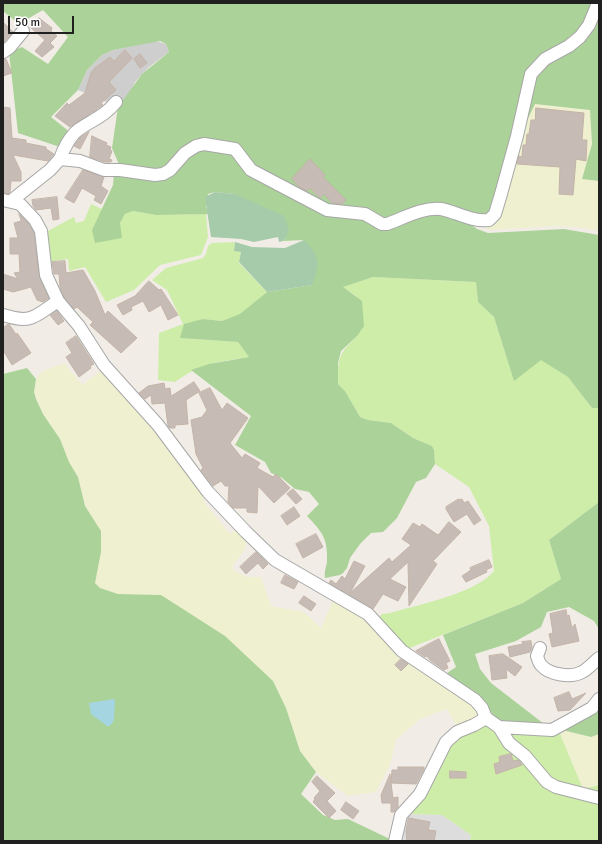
<!DOCTYPE html>
<style>
body{margin:0}
#map{position:relative;width:602px;height:844px;overflow:hidden;background:#f1ede6;font-family:Signika,sans-serif}
canvas{display:block}
.frame{position:absolute;inset:0;border:4px solid #202020;pointer-events:none}
.scale{position:absolute;left:8px;top:16px;width:66px;height:18px;box-sizing:border-box;border:2px solid #202020;border-top:0;padding-left:5px;font-size:12px;line-height:14px;white-space:nowrap;color:#202020;-webkit-text-stroke:3px #fff;paint-order:stroke}
</style>
<div id="map">
<canvas width="602" height="844"></canvas>
<div class="frame"></div>
<div class="scale">50 m</div>
</div>
<script>
const ctx = document.querySelector('canvas').getContext('2d');
ctx.lineJoin = 'round';
function fill(path, color) {
  ctx.fillStyle = color;
  ctx.fill(path, 'evenodd');
}
function trace(path, color, width, dash) {
  ctx.strokeStyle = color;
  ctx.lineWidth = width;
  ctx.lineCap = dash ? 'butt' : 'round';
  ctx.setLineDash(dash || []);
  ctx.stroke(path);
}
fill(new Path2D(`
 M 405,814 L 442,815 L 471,835 L 470,841 L 397,841 Z`), '#dedddd');
fill(new Path2D(`
 M 156,41 L 166,44 L 169,52 L 149,67 L 135,82 L 130,93 L 118,107 L 78,90 L 87,70 L 102,55 L 113,50 Z`), '#cecece');
fill(new Path2D(`
 M 535,104 L 590,110 L 592,144 L 582,179 L 599,181 L 599,231 L 585,228 L 557,226 L 489,230 L 473,221 Z
 M 64,363 L 82,385 L 103,369 L 172,446 L 208,496 L 203,501 L 230,534 L 237,529 L 246,537 L 245,550 L 233,565 L 233,570 L 247,577 L 261,577 L 271,606 L 304,612 L 321,628 L 334,598 L 372,621 L 472,701 L 480,716 L 458,728 L 447,709 L 420,719 L 396,740 L 390,765 L 376,792 L 348,796 L 316,772 L 300,751 L 286,708 L 273,681 L 161,595 L 118,594 L 100,588 L 95,583 L 101,531 L 85,506 L 78,477 L 69,462 L 60,439 L 43,414 L 34,392 L 36,379 L 41,372 Z
 M 558,729 L 590,737 L 599,734 L 599,785 L 583,789 Z`), '#eff0d0');
fill(new Path2D(`
 M 91,204 L 102,209 L 92,230 L 120,223 L 125,214 L 133,211 L 156,215 L 206,214 L 208,237 L 201,255 L 160,265 L 134,290 L 106,302 L 85,267 L 69,271 L 68,259 L 47,262 L 44,233 L 74,217 L 76,223 L 84,221 Z
 M 235,242 L 234,250 L 241,252 L 239,263 L 267,292 L 240,315 L 222,321 L 203,319 L 180,338 L 238,342 L 249,357 C 218,362 201,363 175,382 L 158,380 L 159,333 L 183,324 L 167,290 L 152,280 L 166,268 L 203,258 L 206,254 L 208,246 L 212,243 Z
 M 373,277 L 476,282 L 478,302 L 494,317 L 514,380 L 541,359 L 568,377 L 592,408 L 599,408 L 599,502 L 549,540 L 561,579 L 523,603 L 407,649 L 379,617 L 382,614 L 390,613 C 417,605 477,593 494,571 L 489,526 L 469,487 L 435,464 L 434,450 L 432,446 L 413,438 L 391,423 L 368,420 L 360,417 L 345,391 L 338,384 C 338,357 338,355 357,336 L 356,296 L 342,287 Z
 M 487,723 L 543,782 L 599,800 L 599,841 L 470,841 L 471,835 L 442,815 L 405,814 L 446,745 Z
 M 558,729 L 583,789 L 599,785 L 599,796 L 552,783 L 504,730 Z`), '#cdeda9');
fill(new Path2D(`
 M 3,3 L 594,3 L 582,30 L 543,56 L 521,112 L 489,217 L 448,209 L 387,222 L 336,210 L 251,168 L 238,149 L 204,142 L 163,171 L 120,167 L 112,148 L 118,107 L 142,74 L 169,52 L 166,44 L 160,41 L 113,50 L 102,55 L 87,70 L 78,90 L 51,117 L 71,133 L 60,147 L 18,133 L 9,52 L 22,47 L 48,64 L 68,37 L 43,10 L 19,24 L 3,11 Z
 M 599,6 L 599,181 L 582,179 L 592,144 L 590,110 L 535,104 L 523,129 L 538,68 L 577,44 Z
 M 196,149 L 228,150 L 279,188 L 371,220 L 429,212 L 465,220 L 477,229 L 488,233 L 564,229 L 599,235 L 599,408 L 592,408 L 568,377 L 541,360 L 514,381 L 494,317 L 478,302 L 476,282 L 373,277 L 343,287 L 362,301 L 364,326 L 357,336 L 341,351 L 338,363 L 338,384 L 345,391 L 360,417 L 368,420 L 391,423 L 413,438 L 432,446 L 434,450 L 435,464 L 426,478 L 416,482 L 397,518 L 383,532 L 371,533 L 360,544 L 350,558 L 347,568 L 343,573 L 340,575 L 325,578 C 324,573 326,567 327,562 C 328,538 322,532 307,516 L 319,504 L 309,492 L 295,489 L 282,478 L 271,473 L 265,462 L 235,445 L 251,416 L 191,370 L 209,364 L 249,357 L 238,342 L 180,338 L 184,324 L 203,319 L 222,321 L 240,314 L 267,292 L 312,285 L 304,240 L 283,241 L 286,238 L 235,194 L 215,192 L 208,194 L 206,207 L 209,214 L 156,215 L 133,211 L 125,214 L 120,223 L 122,238 L 95,243 L 92,230 L 113,185 L 114,173 L 149,178 Z
 M 27,368 L 36,379 L 34,392 L 36,399 L 43,414 L 60,439 L 69,462 L 78,477 L 85,506 L 101,531 L 101,552 L 95,583 L 100,588 L 118,594 L 161,595 L 225,636 L 273,681 L 286,708 L 300,751 L 316,772 L 301,794 L 323,815 L 335,820 L 348,819 L 390,839 L 391,841 L 3,841 L 3,374 Z
 M 599,502 L 599,629 L 594,621 L 569,607 L 547,612 L 541,627 L 516,641 L 475,654 L 480,669 L 491,683 L 548,727 L 500,722 L 478,698 L 444,675 L 456,667 L 443,635 L 523,603 L 561,579 L 549,540 Z
 M 599,704 L 599,734 L 591,737 L 558,729 Z`), '#abd298');
fill(new Path2D(`
 M 215,192 L 235,194 L 284,216 L 289,230 L 286,238 L 283,241 L 279,242 L 278,237 L 254,242 L 241,239 L 211,237 L 205,197 Z
 M 304,240 C 320,257 320,263 312,285 L 267,292 L 239,262 L 241,252 L 234,251 L 235,242 L 252,247 L 285,248 Z`), '#a6cbaa');
fill(new Path2D(`
 M 114,699 L 115,700 L 114,720 L 110,726 L 107,726 L 91,714 L 89,703 Z`), '#a4d5e1');
const building = new Path2D(`
 M 39,18 L 52,28 L 51,31 L 57,36 L 50,43 L 54,47 L 42,57 L 35,51 L 45,40 L 31,28 Z
 M 3,22 L 13,32 L 3,43 Z
 M 125,50 L 132,58 L 109,82 L 116,90 L 101,103 L 103,105 L 70,127 L 55,116 L 67,103 L 69,105 L 85,93 L 91,73 L 95,68 L 110,57 L 114,61 Z
 M 140,54 L 147,63 L 140,68 L 134,59 Z
 M 3,59 L 6,59 L 12,73 L 3,76 Z
 M 3,107 L 10,108 L 12,138 L 26,140 L 26,143 L 46,147 L 46,149 L 54,154 L 48,161 L 13,155 L 21,172 L 21,181 L 11,181 L 10,192 L 8,194 L 3,193 Z
 M 536,108 L 584,113 L 582,140 L 587,140 L 586,161 L 576,159 L 573,195 L 559,194 L 560,167 L 517,164 L 519,156 L 522,157 L 523,145 L 526,145 L 527,134 L 529,134 L 531,120 L 535,120 Z
 M 89,132 L 80,149 L 74,146 L 80,138 Z
 M 92,136 L 107,143 L 106,145 L 111,147 L 110,150 L 112,151 L 109,159 L 112,160 L 111,162 L 105,162 L 90,157 Z
 M 310,159 L 325,175 L 323,177 L 346,200 L 342,204 L 332,203 L 324,194 L 320,198 L 310,188 L 307,191 L 299,187 L 292,179 Z
 M 83,170 L 104,177 L 101,186 L 108,191 L 101,204 L 94,200 L 96,196 L 82,188 L 74,203 L 65,198 Z
 M 57,197 L 59,219 L 53,220 L 51,208 L 36,210 L 33,206 L 32,200 Z
 M 19,214 L 29,224 L 34,233 L 39,276 L 49,298 L 43,302 L 37,300 L 31,287 L 13,292 L 3,289 L 3,274 L 18,279 L 14,273 L 20,272 L 19,254 L 10,254 L 10,238 L 18,238 L 14,223 L 21,221 Z
 M 65,261 L 66,273 L 83,270 L 95,291 L 105,315 L 108,311 L 137,338 L 121,353 L 90,325 L 93,322 L 77,307 L 74,309 L 64,297 L 60,287 L 59,274 L 54,274 L 52,262 Z
 M 149,281 L 159,290 L 161,289 L 178,315 L 168,320 L 161,305 L 149,312 L 143,301 L 131,307 L 132,310 L 123,315 L 117,305 L 135,296 Z
 M 57,311 L 64,321 L 58,325 L 50,315 Z
 M 9,324 L 17,336 L 17,333 L 22,340 L 31,353 L 12,365 L 3,350 L 3,328 Z
 M 76,336 L 94,364 L 90,366 L 91,368 L 79,377 L 66,357 L 72,353 L 66,343 Z
 M 194,382 L 200,391 L 186,400 L 188,424 L 175,425 L 175,428 L 170,428 L 168,426 L 165,403 L 152,404 L 151,395 L 145,399 L 139,393 L 148,386 L 164,383 L 165,389 L 170,388 L 171,396 Z
 M 210,388 L 222,410 L 227,403 L 248,418 L 230,443 L 242,458 L 245,454 L 260,463 L 257,468 L 273,477 L 276,474 L 290,488 L 274,503 L 258,486 L 257,513 L 247,512 L 247,508 L 233,508 L 228,502 L 229,486 L 225,486 L 221,481 L 213,486 L 201,470 L 203,468 L 196,454 L 191,420 L 202,417 L 207,410 L 199,393 Z
 M 293,489 L 302,499 L 296,504 L 287,494 Z
 M 459,499 L 460,500 L 462,499 L 464,503 L 468,501 L 481,520 L 474,525 L 467,514 L 454,522 L 446,509 L 446,507 Z
 M 294,507 L 300,516 L 287,525 L 281,516 Z
 M 449,522 L 461,532 L 433,561 L 437,564 L 409,606 L 408,562 L 390,579 L 406,587 L 398,601 L 383,594 L 373,609 L 329,583 L 331,580 L 336,584 L 342,576 L 345,579 L 354,561 L 365,566 L 350,593 L 389,558 L 392,562 L 411,545 L 402,539 L 413,523 L 420,527 L 422,524 L 438,535 Z
 M 316,534 L 323,547 L 303,558 L 296,544 Z
 M 256,552 L 268,564 L 263,569 L 258,563 L 246,574 L 240,567 Z
 M 489,560 L 492,567 L 486,570 L 487,572 L 466,582 L 462,576 L 471,570 L 470,568 Z
 M 285,575 L 298,582 L 294,589 L 281,583 Z
 M 304,596 L 316,604 L 311,611 L 299,603 Z
 M 566,610 L 567,616 L 569,615 L 572,628 L 575,624 L 579,641 L 552,647 L 549,634 L 553,633 L 550,614 Z
 M 439,639 L 450,661 L 446,663 L 448,668 L 444,670 L 430,660 L 427,656 L 425,657 L 416,651 Z
 M 531,641 L 532,648 L 530,652 L 510,657 L 508,647 L 523,644 L 522,642 Z
 M 503,654 L 522,667 L 515,676 L 506,669 L 507,678 L 492,680 L 489,656 Z
 M 401,659 L 408,664 L 401,671 L 395,665 Z
 M 569,692 L 572,699 L 586,693 L 570,710 L 558,711 L 554,698 Z
 M 511,754 L 513,761 L 519,760 L 522,765 L 496,774 L 494,764 L 500,762 L 499,757 Z
 M 398,767 L 424,767 L 424,769 L 416,784 L 391,783 L 393,798 L 398,797 L 398,807 L 394,812 L 391,812 L 391,803 L 382,803 L 381,795 L 390,774 L 391,783 L 392,770 L 398,770 Z
 M 450,771 L 466,772 L 466,778 L 450,778 Z
 M 317,776 L 335,793 L 327,801 L 336,811 L 329,818 L 313,802 L 315,799 L 314,798 L 320,791 L 312,782 Z
 M 346,802 L 359,811 L 353,819 L 341,810 Z
 M 409,818 L 430,822 L 428,830 L 436,831 L 434,841 L 407,841 L 406,831 Z`);
fill(building, '#c6bcb5');
trace(building, '#c4b3a7', 1);
const minor = new Path2D(`
 M 3,52 L 10,47 L 23,31
 M 60,159 C 63,150 70,136 78,130 C 92,120 105,116 116,102
 M 3,200 L 20,204 L 35,220 L 41,231 L 46,275 L 58,301 L 79,326 L 104,365 L 158,425 L 208,492 L 246,532 L 275,560 L 368,614 L 402,651 L 475,700 L 482,708 L 486,718 L 499,727 L 509,743 L 525,756 L 547,782 L 556,787 L 599,798
 M 11,201 L 50,170 L 60,159 L 80,161 L 104,170 L 120,170 L 155,175 L 163,174 L 170,170 L 185,153 L 196,146 L 204,144 L 235,149 L 251,170 L 327,210 L 365,214 L 382,224 L 387,224 C 404,218 423,207 441,209 C 457,212 471,222 489,220 L 495,214 L 501,194 L 517,136 L 531,74 L 545,59 L 569,46 L 580,37 L 589,25 L 598,3
 M 3,315 C 32,324 34,317 58,301
 M 540,648 L 537,656 C 538,659 539,663 541,665 C 549,675 572,678 582,672 C 588,669 594,662 599,658
 M 499,727 L 552,730 L 592,708 L 599,699
 M 395,841 L 401,815 L 420,794 L 446,742 L 457,732 L 474,725 L 486,718`);
trace(minor, '#a7a7a7', 14);
trace(minor, '#fff', 12);
</script>
